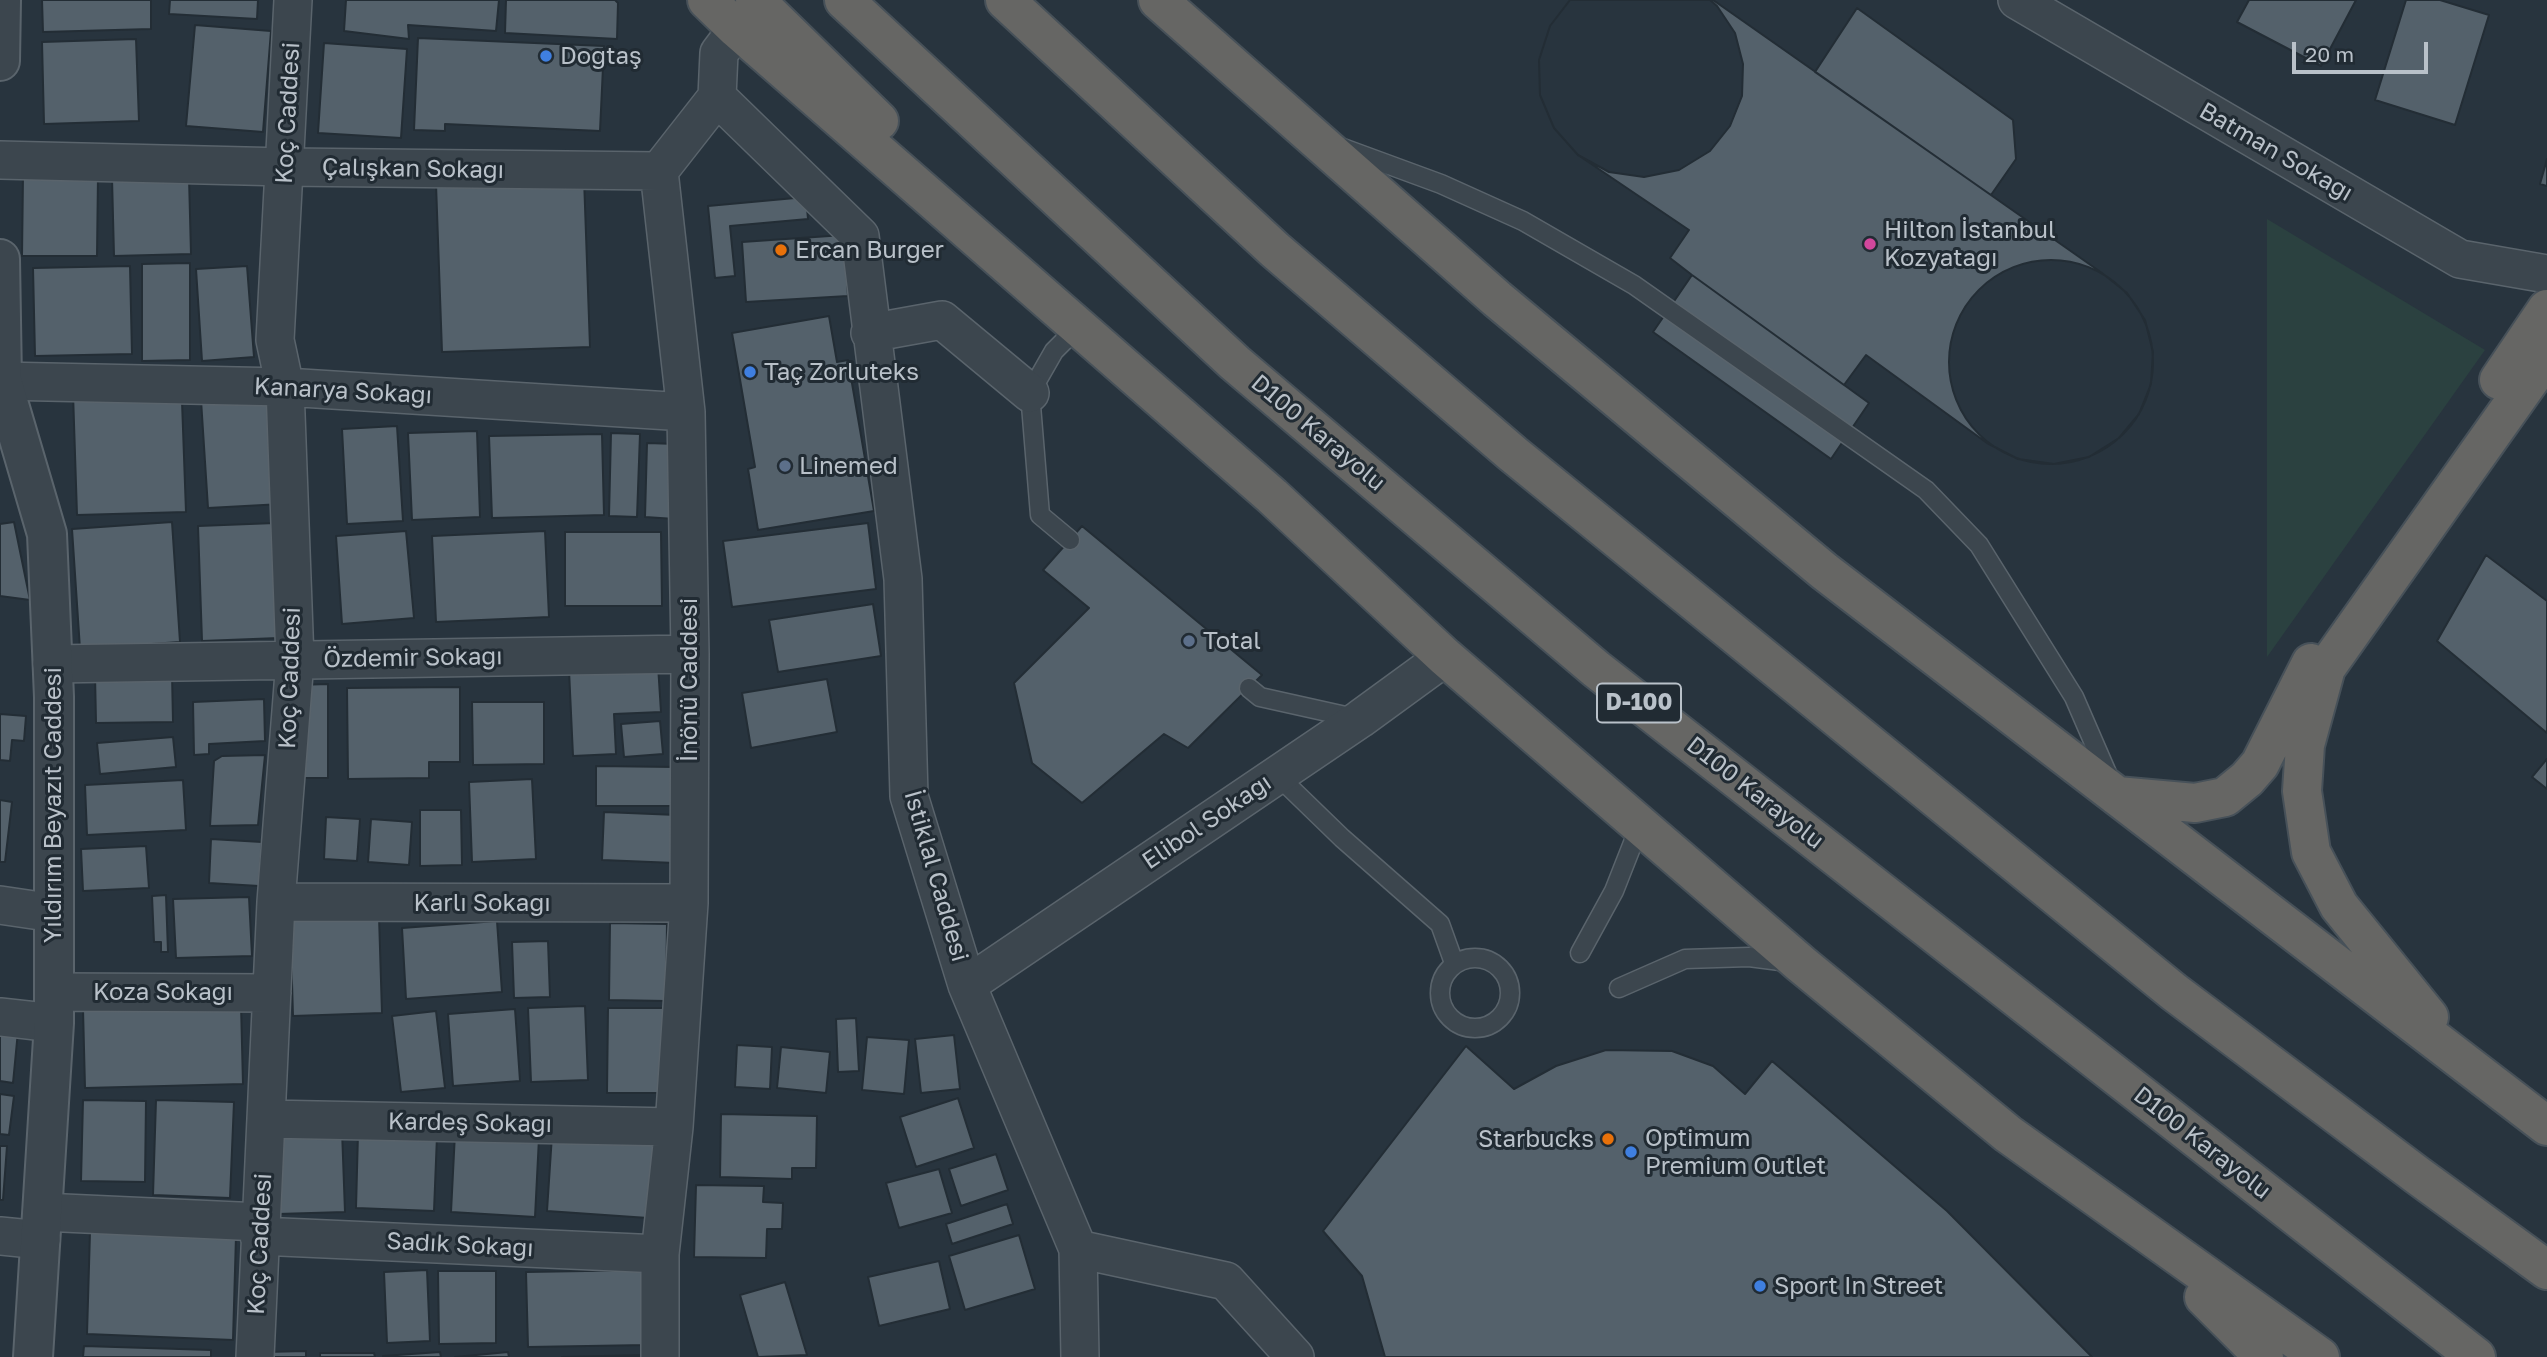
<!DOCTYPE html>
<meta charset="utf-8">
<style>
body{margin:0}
#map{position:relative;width:2547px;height:1357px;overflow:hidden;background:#28343e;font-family:"Golos Text",sans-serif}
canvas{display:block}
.scale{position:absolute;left:2292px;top:42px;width:136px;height:32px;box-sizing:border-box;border:4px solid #b9c1c9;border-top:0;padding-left:9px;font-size:21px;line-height:24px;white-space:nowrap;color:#b9c1c9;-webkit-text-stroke:5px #212b33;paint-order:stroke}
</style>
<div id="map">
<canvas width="2547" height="1357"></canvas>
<div class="scale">20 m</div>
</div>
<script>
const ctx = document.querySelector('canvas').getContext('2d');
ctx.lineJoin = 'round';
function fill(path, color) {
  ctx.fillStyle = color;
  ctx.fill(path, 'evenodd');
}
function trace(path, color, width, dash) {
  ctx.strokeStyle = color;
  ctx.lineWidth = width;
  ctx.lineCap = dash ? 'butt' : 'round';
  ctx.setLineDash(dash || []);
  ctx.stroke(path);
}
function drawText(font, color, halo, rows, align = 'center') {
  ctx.font = font + ' "Golos Text",sans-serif';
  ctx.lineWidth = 6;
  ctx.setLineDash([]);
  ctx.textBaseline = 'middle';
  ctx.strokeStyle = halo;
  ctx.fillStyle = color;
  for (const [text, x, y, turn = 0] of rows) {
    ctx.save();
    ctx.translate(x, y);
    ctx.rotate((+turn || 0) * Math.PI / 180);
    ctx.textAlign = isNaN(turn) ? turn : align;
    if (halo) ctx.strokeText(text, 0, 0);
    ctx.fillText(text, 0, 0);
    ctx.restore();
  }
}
fill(new Path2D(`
 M 2267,219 L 2485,350 L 2267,657 Z`), '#2b4140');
const building = new Path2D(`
 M 42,0 L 151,0 L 151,29 L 43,32 Z
 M 170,0 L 258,0 L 257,19 L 169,14 Z
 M 346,0 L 499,0 L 496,31 L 408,25 L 409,39 L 344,31 Z
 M 506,0 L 615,0 L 618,3 L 617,39 L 505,33 Z
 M 1570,0 L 1710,0 L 1717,6 L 1735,33 L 1743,64 L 1742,96 L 1730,126 L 1710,151 L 1679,170 L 1644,177 L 1609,172 L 1578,155 L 1554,128 L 1540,95 L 1539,60 L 1550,26 Z
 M 1570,0 L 1713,0 L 2102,273 L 2127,293 L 2145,320 L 2153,352 L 2151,384 L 2139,414 L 2119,438 L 2089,457 L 2054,464 L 2018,459 L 1987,443 L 1866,355 L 1844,385 L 1692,275 L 1670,258 L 1689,230 L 1578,155 L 1554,128 L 1540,95 L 1539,60 L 1550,26 Z
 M 2249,0 L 2356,0 L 2321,66 L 2237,22 Z
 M 2406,0 L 2440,0 L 2489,15 L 2455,125 L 2375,100 Z
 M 1857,8 L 2013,120 L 2016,159 L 1991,195 L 1815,72 Z
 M 195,25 L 271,31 L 263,132 L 186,126 Z
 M 418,38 L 604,46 L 600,131 L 445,124 L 445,131 L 414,130 Z
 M 136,39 L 139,121 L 44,124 L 42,42 Z
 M 324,43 L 407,49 L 401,138 L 318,133 Z
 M 2547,159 L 2547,186 L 2540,184 Z
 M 23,175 L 98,176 L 97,256 L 22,256 Z
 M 189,177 L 191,254 L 114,256 L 112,178 Z
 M 584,178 L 590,347 L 442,352 L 436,184 Z
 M 806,197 L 808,219 L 730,226 L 735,276 L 715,278 L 708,206 Z
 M 844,235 L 848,296 L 746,302 L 742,242 Z
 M1949 362a102 102 0 1 1 204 0a102 102 0 1 1-204 0Z
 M 190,263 L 190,360 L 142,361 L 142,264 Z
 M 130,266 L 132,354 L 35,356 L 33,268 Z
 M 247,266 L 254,357 L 202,361 L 196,269 Z
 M 1692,275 L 1869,403 L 1831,459 L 1653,332 Z
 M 829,316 L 837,362 L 848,360 L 874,511 L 758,530 L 748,469 L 755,467 L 732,333 Z
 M 73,393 L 182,401 L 186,512 L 77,515 Z
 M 275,396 L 282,504 L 208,508 L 201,400 Z
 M 397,426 L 403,521 L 347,524 L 342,429 Z
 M 477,431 L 480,517 L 412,520 L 408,433 Z
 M 611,433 L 640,434 L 637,517 L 609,516 Z
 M 602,434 L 604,515 L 492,518 L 489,436 Z
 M 647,443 L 677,444 L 675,519 L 645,517 Z
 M 14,522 L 30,600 L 0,596 L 0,524 Z
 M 172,522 L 180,642 L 80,649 L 72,529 Z
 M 275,523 L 279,638 L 202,641 L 198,526 Z
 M 868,523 L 876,589 L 732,607 L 723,541 Z
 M 1082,526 L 1262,675 L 1188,748 L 1164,734 L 1082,803 L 1032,763 L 1014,683 L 1089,608 L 1043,570 Z
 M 406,531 L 414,618 L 342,624 L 336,536 Z
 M 545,531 L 549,617 L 436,622 L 432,536 Z
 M 565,532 L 661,532 L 662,606 L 565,606 Z
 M 2486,555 L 2547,601 L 2547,733 L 2437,641 Z
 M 873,604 L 881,656 L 778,672 L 769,620 Z
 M 658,665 L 661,712 L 614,714 L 616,754 L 573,756 L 569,670 Z
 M 172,673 L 173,722 L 96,723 L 95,674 Z
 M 827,679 L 837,732 L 751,748 L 742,693 Z
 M 328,684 L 328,778 L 297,778 L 296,685 Z
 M 460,687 L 460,762 L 429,762 L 429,778 L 348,779 L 347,688 Z
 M 264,699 L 265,741 L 209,744 L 209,754 L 194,755 L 193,702 Z
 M 472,702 L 544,702 L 544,764 L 473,765 Z
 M 0,714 L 26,716 L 24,741 L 12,740 L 10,761 L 0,760 Z
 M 660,721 L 663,754 L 624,757 L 621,724 Z
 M 173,737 L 176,767 L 100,774 L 97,743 Z
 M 265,755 L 258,825 L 210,826 L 214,761 L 222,756 Z
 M 2547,759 L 2547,789 L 2532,777 Z
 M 596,766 L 675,767 L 676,806 L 596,806 Z
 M 532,779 L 536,859 L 472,862 L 469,782 Z
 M 183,780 L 186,830 L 87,835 L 85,785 Z
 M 0,800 L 12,802 L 5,862 L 0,862 Z
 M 420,810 L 461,810 L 462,865 L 420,866 Z
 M 604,812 L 677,815 L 675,863 L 602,860 Z
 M 326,817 L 360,819 L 357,861 L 324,859 Z
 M 371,819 L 412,822 L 409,865 L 368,862 Z
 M 211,839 L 262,842 L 259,886 L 209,883 Z
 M 146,846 L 149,888 L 83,891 L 81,849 Z
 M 166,895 L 168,952 L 161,952 L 161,942 L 154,942 L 152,896 Z
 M 249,897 L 252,956 L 176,958 L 173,899 Z
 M 379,916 L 382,1013 L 293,1016 L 290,917 Z
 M 497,921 L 502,992 L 406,999 L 402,928 Z
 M 610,923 L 667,924 L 666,1001 L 609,1000 Z
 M 548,941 L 550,997 L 514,998 L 512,942 Z
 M 241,1004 L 243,1084 L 85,1088 L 83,1009 Z
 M 585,1006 L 588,1080 L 531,1082 L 528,1008 Z
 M 608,1008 L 663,1008 L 664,1093 L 607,1093 Z
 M 515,1009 L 520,1081 L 453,1086 L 448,1014 Z
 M 436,1011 L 445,1088 L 401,1092 L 392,1016 Z
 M 856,1018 L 859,1071 L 838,1072 L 836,1019 Z
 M 0,1030 L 18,1031 L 13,1083 L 0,1081 Z
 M 954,1035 L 960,1089 L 921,1093 L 915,1039 Z
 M 867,1037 L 909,1040 L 904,1094 L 862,1090 Z
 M 737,1045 L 772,1047 L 770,1089 L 735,1087 Z
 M 1466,1046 L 1514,1089 L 1556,1066 L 1606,1050 L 1672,1051 L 1713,1066 L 1745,1094 L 1772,1061 L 1947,1211 L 2092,1357 L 1385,1357 L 1362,1276 L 1323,1231 Z
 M 781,1047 L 830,1052 L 826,1093 L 777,1088 Z
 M 0,1094 L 14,1096 L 9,1135 L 0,1134 Z
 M 958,1098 L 974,1148 L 916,1167 L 900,1117 Z
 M 83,1100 L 146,1101 L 145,1182 L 81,1181 Z
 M 156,1100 L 234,1102 L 230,1198 L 153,1195 Z
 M 721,1114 L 817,1116 L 816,1168 L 792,1168 L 792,1179 L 720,1177 Z
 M 342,1130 L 345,1212 L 278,1214 L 275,1132 Z
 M 358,1133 L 437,1136 L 434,1211 L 356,1208 Z
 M 455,1133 L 539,1138 L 535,1217 L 451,1212 Z
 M 552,1135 L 654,1142 L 648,1218 L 547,1211 Z
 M 0,1146 L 7,1146 L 3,1200 L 0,1200 Z
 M 996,1154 L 1008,1190 L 961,1206 L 949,1169 Z
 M 939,1169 L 952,1213 L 899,1228 L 886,1183 Z
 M 696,1185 L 764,1186 L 763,1202 L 783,1203 L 782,1229 L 767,1229 L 766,1258 L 694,1257 Z
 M 1007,1204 L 1013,1224 L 952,1244 L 946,1224 Z
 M 90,1232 L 236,1236 L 233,1340 L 87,1334 Z
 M 1019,1235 L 1035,1289 L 965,1310 L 949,1256 Z
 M 939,1261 L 950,1309 L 879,1326 L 868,1277 Z
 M 427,1270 L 430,1341 L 387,1343 L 384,1272 Z
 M 646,1270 L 647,1345 L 528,1347 L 526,1272 Z
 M 438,1271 L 496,1271 L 496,1343 L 439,1344 Z
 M 785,1282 L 807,1355 L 758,1357 L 740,1295 Z
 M 84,1346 L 211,1350 L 211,1357 L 83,1357 Z
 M 306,1351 L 306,1357 L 264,1357 L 264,1352 Z
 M 440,1352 L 441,1357 L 383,1357 L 383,1356 Z
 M 508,1352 L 509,1357 L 455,1357 Z
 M 320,1353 L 374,1353 L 375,1357 L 320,1357 Z
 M 644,1355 L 644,1357 L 562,1357 Z`);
fill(building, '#54616b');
trace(building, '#232d35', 2);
const service = new Path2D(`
 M 1343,148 L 1441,184 L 1523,221 L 1634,285 L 1926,490 L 1979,545 L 2074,697 L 2110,780
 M 1070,540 L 1040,515 L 1030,393 L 1054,351 L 1077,328
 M 1249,688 L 1260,697 L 1359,719
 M 1277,775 L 1342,838 L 1440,924 L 1454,963
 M 1580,953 L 1614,891 L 1640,825
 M1440 993a35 35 0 1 1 70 0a35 35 0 1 1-70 0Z
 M 1619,988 L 1685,959 L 1749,957 L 1788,962`);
const minor = new Path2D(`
 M 2017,0 L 2460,259 L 2547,274
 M 717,97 L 860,236 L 903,579 L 909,796 L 967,985 L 1078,1249 L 1080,1357
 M 0,160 L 286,167 L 659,171
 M 870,333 L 942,320 L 1030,393
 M 0,381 L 285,387 L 686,412
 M 52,664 L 690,654
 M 276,902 L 689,903
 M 0,905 L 54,913
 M 967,985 L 1360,719 L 1445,657
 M 54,992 L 272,993
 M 0,1017 L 54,1023
 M 266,1119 L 674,1127
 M 42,1212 L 260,1222
 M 0,1236 L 41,1240
 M 259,1236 L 660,1254
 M 1078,1249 L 1226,1281 L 1295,1357
 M 255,1357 L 276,902 L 295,660 L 285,387 L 275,340 L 293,0
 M 660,1357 L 660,1254 L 674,1127 L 689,903 L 690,654 L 686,412 L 659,171 L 717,97 L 719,53 L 737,29`);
const tertiary = new Path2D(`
 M 0,61 L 1,0
 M 0,259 L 2,381 L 47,534 L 54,697 L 54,1023 L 33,1357`);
const trunk = new Path2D(`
 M 707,0 L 737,29 L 1272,496 L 1445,657 L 1801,964 L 2008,1134 L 2320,1357
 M 755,0 L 879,121
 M 844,0 L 1235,363 L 1596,669 L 2476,1357
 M 1005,0 L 1275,250 L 1513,454 L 2174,992 L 2417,1175 L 2547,1270
 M 1158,0 L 1497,299 L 1824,571 L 2547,1126
 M 2499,380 L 2547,309
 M 2117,796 L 2195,803 L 2225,797 L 2247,779 L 2260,764 L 2311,663
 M 2429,1017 L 2339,906 L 2311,852 L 2302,791 L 2305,745 L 2326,668 L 2547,356
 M 2204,1297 L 2264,1357`);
trace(service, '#5a646c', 21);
trace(minor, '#5a646c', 40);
trace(tertiary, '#5a646c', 42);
trace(trunk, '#475159', 42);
trace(service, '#3c464e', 18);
trace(minor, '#3c464e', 37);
trace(tertiary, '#3c464e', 38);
trace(trunk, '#666664', 38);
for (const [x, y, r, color] of [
 [546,56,7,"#3f7fe0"],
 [1870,244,7,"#d1479c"],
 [781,250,7,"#e8710a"],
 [750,372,7,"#3f7fe0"],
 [785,466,7,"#5c6f8a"],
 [1189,641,7,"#5c6f8a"],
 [1608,1139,7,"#e8710a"],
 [1631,1152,7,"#3f7fe0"],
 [1760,1286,7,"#3f7fe0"]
]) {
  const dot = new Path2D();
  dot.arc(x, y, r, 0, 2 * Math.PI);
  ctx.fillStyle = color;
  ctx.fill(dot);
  trace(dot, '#212b33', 2.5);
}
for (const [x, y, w] of [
 [1639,703,84]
]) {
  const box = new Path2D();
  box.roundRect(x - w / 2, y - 19.5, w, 39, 5);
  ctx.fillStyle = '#212b33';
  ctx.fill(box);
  trace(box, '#b9c1c9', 2);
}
drawText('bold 23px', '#b9c1c9', null, [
 ["D-100",1639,703]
]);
drawText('24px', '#b9c1c9', '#212b33', [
 ["Doğtaş",560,56],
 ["Hilton İstanbul",1884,230],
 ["Kozyatağı",1884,258],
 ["Ercan Burger",795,250],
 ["Taç Zorluteks",764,372],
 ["Linemed",799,466],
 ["Total",1203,641],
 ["Optimum",1645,1138],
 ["Premium Outlet",1645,1166],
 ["Starbucks",1594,1139,"right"],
 ["Sport In Street",1774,1286]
], 'left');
drawText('24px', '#b9c1c9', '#212b33', [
 ["Koç Caddesi",288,113,-87],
 ["Batman Sokağı",2276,152,30],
 ["Çalışkan Sokağı",413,169,1],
 ["Kanarya Sokağı",343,391,3],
 ["D100 Karayolu",1318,433,40],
 ["Özdemir Sokağı",413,658,-1],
 ["Koç Caddesi",290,678,-88],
 ["İnönü Caddesi",689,680,-90],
 ["D100 Karayolu",1755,793,38],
 ["Yıldırım Beyazıt Caddesi",53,805,-90],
 ["Elibol Sokağı",1207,822,-34],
 ["İstiklal Caddesi",936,876,74],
 ["Karlı Sokağı",482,903],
 ["Koza Sokağı",163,992],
 ["Kardeş Sokağı",470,1123,1],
 ["D100 Karayolu",2202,1143,38],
 ["Koç Caddesi",260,1244,-87],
 ["Sadık Sokağı",460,1245,3]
]);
</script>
